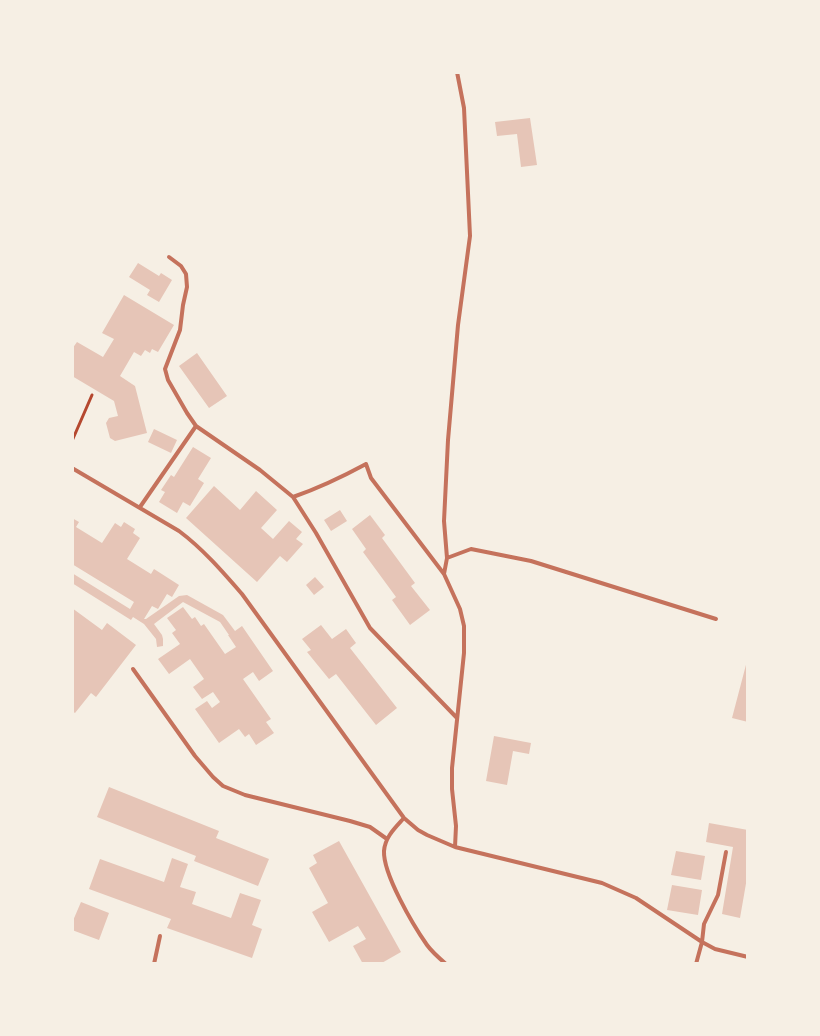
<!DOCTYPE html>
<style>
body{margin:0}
#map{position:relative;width:820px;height:1036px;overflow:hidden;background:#f6efe4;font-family:"IBM Plex Sans",sans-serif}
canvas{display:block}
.frame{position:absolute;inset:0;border:74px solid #f6efe4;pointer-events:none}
</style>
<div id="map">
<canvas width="820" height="1036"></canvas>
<div class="frame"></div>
</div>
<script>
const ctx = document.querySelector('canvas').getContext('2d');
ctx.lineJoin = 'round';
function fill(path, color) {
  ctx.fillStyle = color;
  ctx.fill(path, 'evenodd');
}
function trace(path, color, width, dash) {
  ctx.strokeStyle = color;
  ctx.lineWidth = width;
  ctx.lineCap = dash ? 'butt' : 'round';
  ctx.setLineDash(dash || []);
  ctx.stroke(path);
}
fill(new Path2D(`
 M 530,118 L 537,165 L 521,167 L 517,134 L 497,136 L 495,122 Z
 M 138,263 L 159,276 L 161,273 L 172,280 L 159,302 L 147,295 L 150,290 L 129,277 Z
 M 124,295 L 174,325 L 158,352 L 152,349 L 150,353 L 145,350 L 141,356 L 134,352 L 120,376 L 135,386 L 147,433 L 115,441 L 110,438 L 106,423 L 109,418 L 118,416 L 114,401 L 72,376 L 72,349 L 77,342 L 103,357 L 114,339 L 102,333 Z
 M 197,353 L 227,396 L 209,408 L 179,366 Z
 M 154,429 L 177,440 L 171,453 L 148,442 Z
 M 193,447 L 211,458 L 198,479 L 204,483 L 190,506 L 183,502 L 177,513 L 159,502 L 165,492 L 161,490 L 171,475 L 174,477 Z
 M 214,486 L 240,510 L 256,491 L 277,510 L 261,528 L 273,539 L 289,521 L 302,532 L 296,539 L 303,544 L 287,562 L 280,556 L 257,582 L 186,518 Z
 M 340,510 L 347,521 L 331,531 L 324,520 Z
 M 370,515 L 385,535 L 382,538 L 415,583 L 411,586 L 430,610 L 410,625 L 392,600 L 396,597 L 363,552 L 366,549 L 352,529 Z
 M 72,518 L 79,522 L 76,527 L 102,543 L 115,523 L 121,527 L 124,522 L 135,529 L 133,533 L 140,538 L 127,559 L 151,574 L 154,569 L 179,585 L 172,597 L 167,594 L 158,609 L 152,606 L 144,619 L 146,619 L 179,596 L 187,595 L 223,615 L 235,631 L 242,626 L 273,671 L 259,681 L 253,672 L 243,679 L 271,719 L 266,722 L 274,733 L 256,745 L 249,734 L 245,737 L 239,729 L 219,743 L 195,709 L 207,701 L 212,708 L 220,702 L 213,692 L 202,699 L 193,687 L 204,679 L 190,659 L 169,674 L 158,659 L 180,644 L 172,633 L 176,630 L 167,618 L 183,607 L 192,619 L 195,617 L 201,626 L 204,624 L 225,654 L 236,647 L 228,635 L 229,635 L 220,622 L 183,602 L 154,624 L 162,635 L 163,639 L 163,646 L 157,647 L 156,639 L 144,624 L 133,617 L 131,620 L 72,583 L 72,573 L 130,609 L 134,602 L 72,564 Z
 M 315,577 L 324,587 L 314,595 L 306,585 Z
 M 72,608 L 102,630 L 107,623 L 136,645 L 96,697 L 91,693 L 75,713 L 72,711 Z
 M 321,625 L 332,639 L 346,629 L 356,643 L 350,648 L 397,708 L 376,725 L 336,674 L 329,679 L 307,652 L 311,650 L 302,639 Z
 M 747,661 L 748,661 L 748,722 L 732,718 Z
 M 494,736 L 531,743 L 529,754 L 513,751 L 507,785 L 486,781 Z
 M 109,787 L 219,831 L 216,838 L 269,859 L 258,886 L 194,861 L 196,856 L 97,817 Z
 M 709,823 L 748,830 L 748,872 L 740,918 L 722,914 L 733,847 L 706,842 Z
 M 339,841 L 401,952 L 380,964 L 363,964 L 353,946 L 366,939 L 358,926 L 329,942 L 312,912 L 328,903 L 309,868 L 317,863 L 313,855 Z
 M 676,851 L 705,856 L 701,880 L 671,875 Z
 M 172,858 L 188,864 L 180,887 L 196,892 L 192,904 L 231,918 L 240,893 L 261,900 L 252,925 L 262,929 L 252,958 L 167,928 L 171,919 L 89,889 L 100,859 L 164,882 Z
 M 672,885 L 702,890 L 698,915 L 667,910 Z
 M 81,902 L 109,913 L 99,940 L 72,930 L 72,923 Z`), '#e6c5b7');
trace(new Path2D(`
 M 72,441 L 92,395`), '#b5482f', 3);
trace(new Path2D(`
 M 169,257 L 181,266 L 186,274 L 187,287 L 183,305 L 180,330 L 165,369 L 168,380 L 187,413 L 196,426 L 260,470 L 293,497
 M 72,468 L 179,531 C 203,549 222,571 242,594 L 404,818 L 418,830 L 427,835 L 455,847 L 602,883 L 636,898 L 702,942 L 715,949 L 748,957
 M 140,507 L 196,426
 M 447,558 L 444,521 L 448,440 L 458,325 L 470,236 L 464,108 L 457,72
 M 444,574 L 371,478 L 366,464 C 342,477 319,488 293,497 L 316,533 L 370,628 L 457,718
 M 133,669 L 195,756 L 213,777 L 223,786 L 245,795 L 350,821 L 370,827 L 387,839
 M 404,818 C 395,828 385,837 384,851 C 383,874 413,925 427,945 C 432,952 439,958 446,964
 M 455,847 L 456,826 L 452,789 L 452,768 L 464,653 L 464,626 L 460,609 L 444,574 L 447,558 L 471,549 L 531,561 L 716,619
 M 154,964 L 160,936
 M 696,964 L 702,942 L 704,924 L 718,895 L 726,852`), '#c5725c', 4);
</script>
